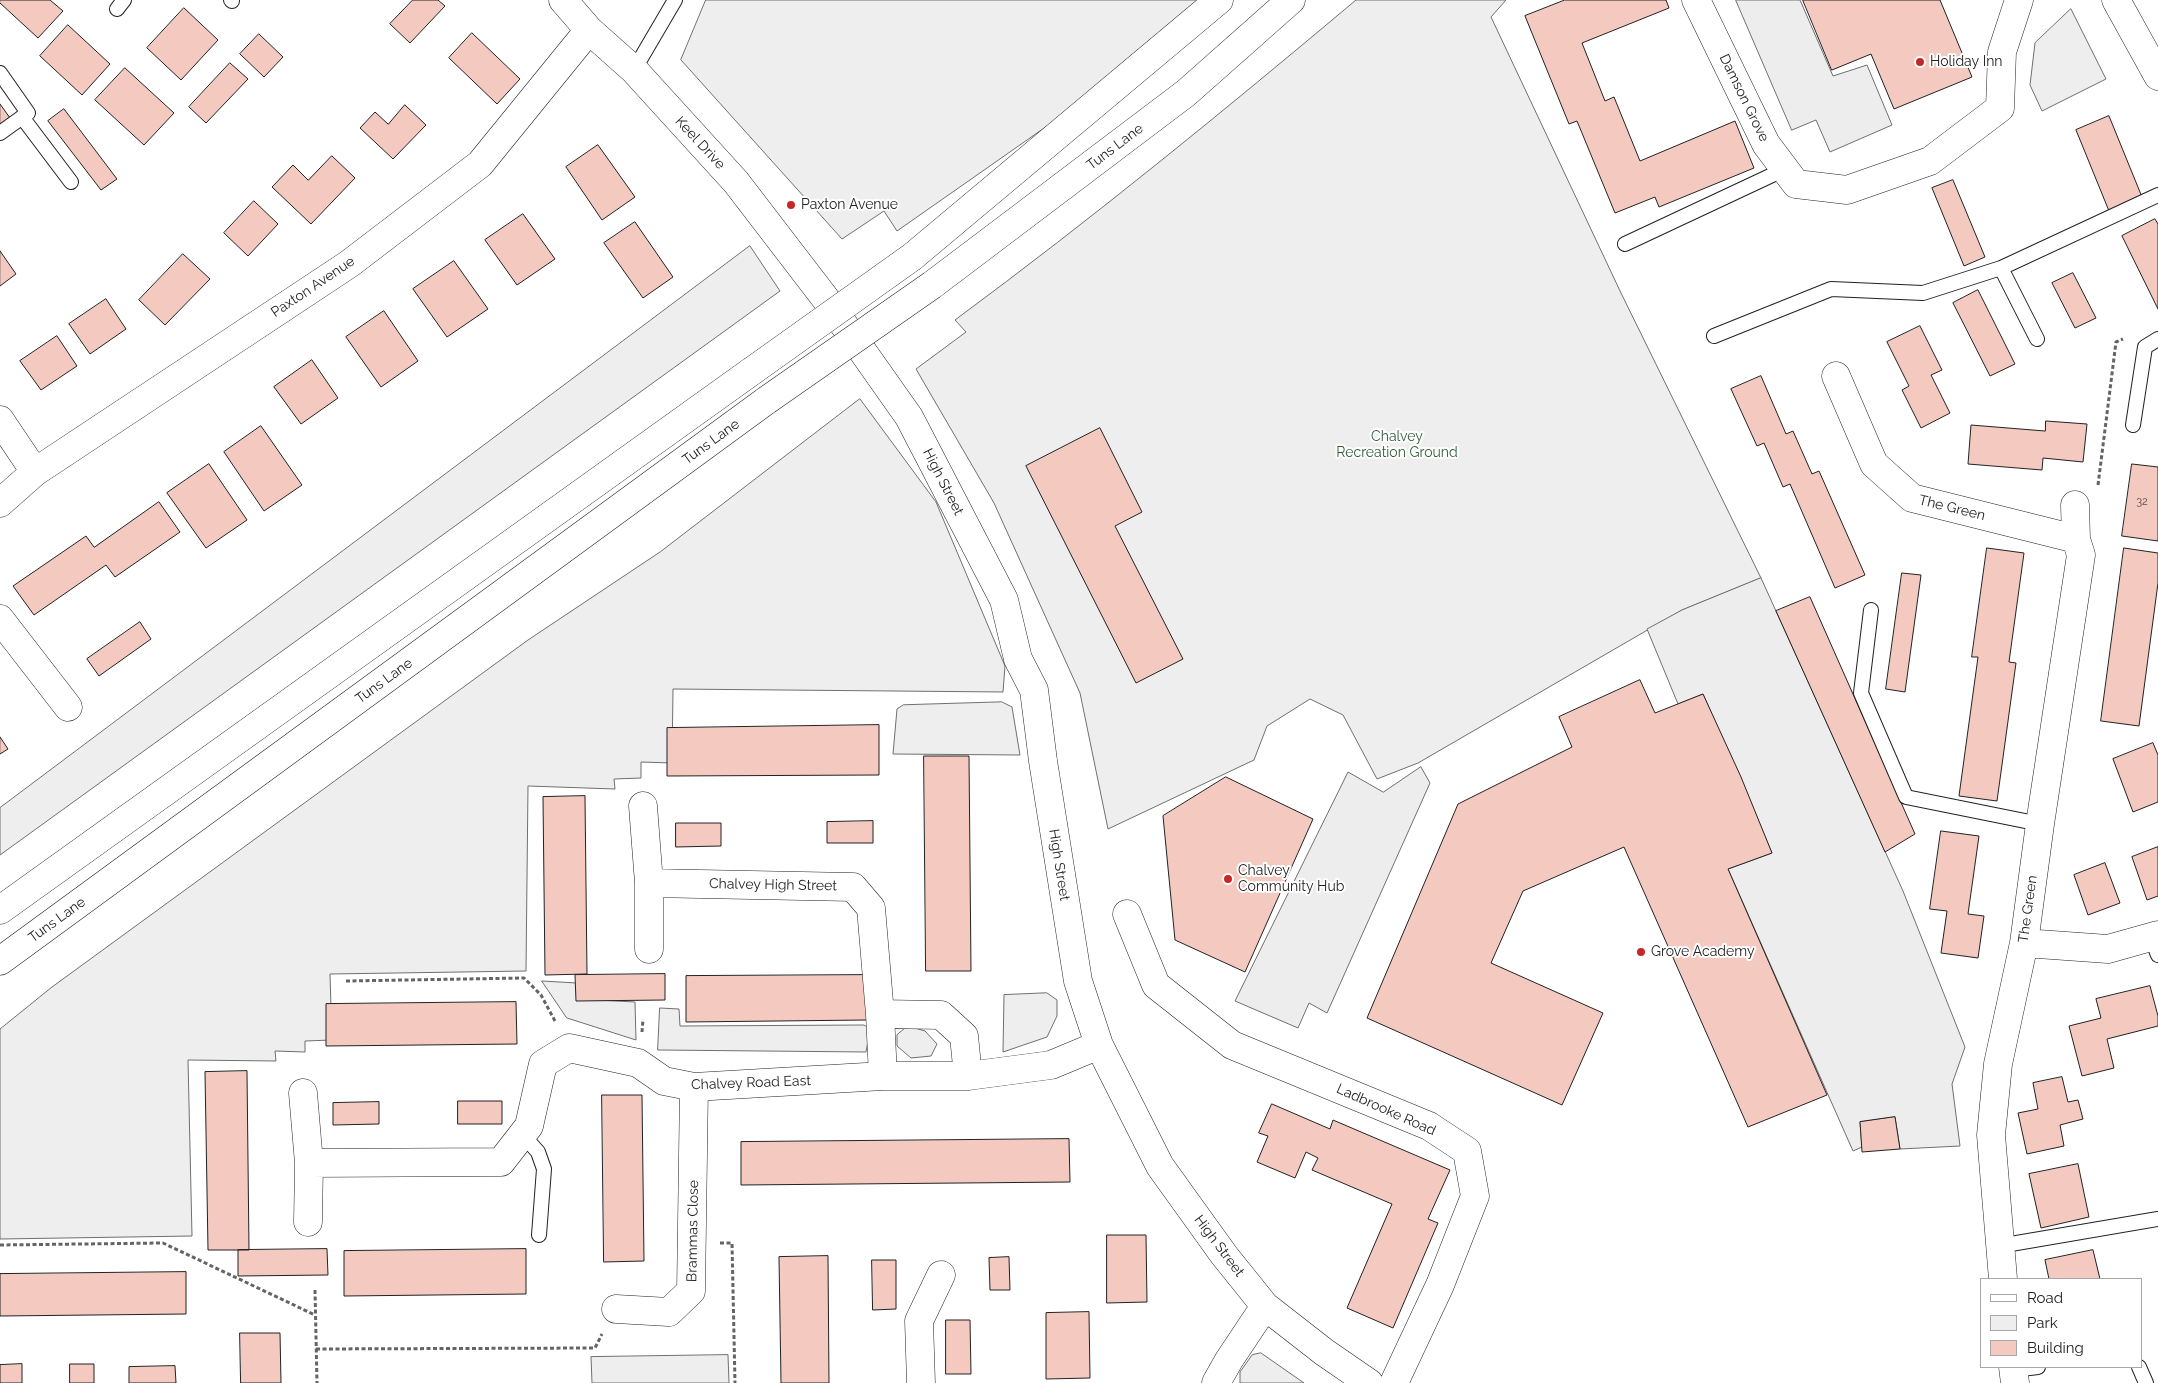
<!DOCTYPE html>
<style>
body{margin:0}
#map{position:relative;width:2158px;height:1383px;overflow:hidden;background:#fff;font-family:Raleway,sans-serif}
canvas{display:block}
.legend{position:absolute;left:1980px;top:1278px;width:162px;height:90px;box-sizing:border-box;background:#fff;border:1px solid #a7a7a7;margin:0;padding:6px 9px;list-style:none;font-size:15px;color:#222}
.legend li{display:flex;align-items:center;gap:10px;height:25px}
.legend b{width:25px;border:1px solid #a7a7a7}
</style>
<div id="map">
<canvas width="2158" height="1383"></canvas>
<ul class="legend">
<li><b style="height:6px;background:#fff"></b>Road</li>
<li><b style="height:14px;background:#eee"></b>Park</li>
<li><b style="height:14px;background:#f3c9c0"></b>Building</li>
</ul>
</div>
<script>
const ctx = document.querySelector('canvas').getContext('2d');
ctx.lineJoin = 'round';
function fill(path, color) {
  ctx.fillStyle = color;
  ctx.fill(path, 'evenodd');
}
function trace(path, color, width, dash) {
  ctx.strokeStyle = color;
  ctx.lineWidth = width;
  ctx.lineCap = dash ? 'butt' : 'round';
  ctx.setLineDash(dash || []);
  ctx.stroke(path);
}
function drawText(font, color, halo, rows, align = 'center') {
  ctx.font = font + ' Raleway,sans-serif';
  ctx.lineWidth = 4;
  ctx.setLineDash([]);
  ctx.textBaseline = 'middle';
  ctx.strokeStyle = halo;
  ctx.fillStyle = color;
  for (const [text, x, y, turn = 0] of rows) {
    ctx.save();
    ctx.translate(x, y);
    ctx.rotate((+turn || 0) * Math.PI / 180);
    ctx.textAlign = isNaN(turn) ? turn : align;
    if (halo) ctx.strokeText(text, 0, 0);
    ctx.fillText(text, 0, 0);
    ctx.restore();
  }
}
const green = new Path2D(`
 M 706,0 L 1213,0 L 1067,112 L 897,231 L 884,211 L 842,239 L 681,60 Z
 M 1356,0 L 1506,0 L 1491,17 L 1621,293 L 1761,578 L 1682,610 L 1418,763 L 1377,779 L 1343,715 L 1310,699 L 1267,726 L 1254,760 L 1108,829 L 1080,693 L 994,503 L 916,369 L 966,332 L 955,320 C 1093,218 1225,110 1356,0 Z
 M 2071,9 L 2106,79 L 2042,111 L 2030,85 L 2035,43 Z
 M 750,246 L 780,291 L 0,855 L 0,808 Z
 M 860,399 L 936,502 L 1005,666 L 1003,692 L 673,689 L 672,763 L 641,762 L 641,778 L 614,779 L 615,789 L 528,786 L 526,971 L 330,974 L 332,1040 L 305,1041 L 305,1052 L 275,1051 L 276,1061 L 188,1060 L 192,1236 L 0,1239 L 0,1029 L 52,987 L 528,640 L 660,552 Z
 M 1002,702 L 1012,707 L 1020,755 L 893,754 L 897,709 L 903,705 Z
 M 542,981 L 577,983 L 578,999 L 635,1002 L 636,1040 L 567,1018 Z
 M 1047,993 L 1057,1000 L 1057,1016 L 1047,1037 L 1003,1052 L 1004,995 Z
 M 660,1008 L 679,1009 L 680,1026 L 864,1025 L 870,1029 L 866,1052 L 658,1050 Z
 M 908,1026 L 925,1031 L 937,1044 L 931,1056 L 911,1058 L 897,1046 L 897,1035 Z
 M 1261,1353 L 1304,1383 L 1240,1383 L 1240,1372 L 1252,1355 Z
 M 728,1355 L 729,1383 L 592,1383 L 591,1357 Z`);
fill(green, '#eee');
trace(green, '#6f6f6f', 1);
const parking = new Path2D(`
 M 1736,0 L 1800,0 L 1833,76 L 1867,65 L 1892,125 L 1830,152 L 1816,120 L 1792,130 Z
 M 1761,578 L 1903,891 L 1965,1047 L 1952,1084 L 1960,1146 L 1900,1149 L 1895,1117 L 1860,1122 L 1862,1147 L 1853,1151 L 1728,869 L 1772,853 L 1703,694 L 1678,704 L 1647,629 L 1682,610 Z
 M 1421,767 L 1430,783 L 1327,1013 L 1309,1003 L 1298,1028 L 1235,1001 L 1348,772 L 1383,792 Z`);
fill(parking, '#ededed');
trace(parking, '#6f6f6f', 1);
const building = new Path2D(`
 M 0,0 L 50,0 L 63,11 L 38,38 L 0,3 Z
 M 413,0 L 438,0 L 445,6 L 410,43 L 390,24 Z
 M 1565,0 L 1666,0 L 1669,8 L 1582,43 L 1605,101 L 1614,97 L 1640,161 L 1735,121 L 1754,168 L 1659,207 L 1655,197 L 1615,213 L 1577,121 L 1569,124 L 1525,16 Z
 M 1803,0 L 1940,0 L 1972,77 L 1894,109 L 1871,54 L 1832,70 Z
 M 184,8 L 218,40 L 181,80 L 147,48 Z
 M 68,25 L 110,64 L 82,95 L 40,56 Z
 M 472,33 L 520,79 L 497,104 L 449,58 Z
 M 259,34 L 283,57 L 264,77 L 240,54 Z
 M 230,63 L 248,79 L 206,123 L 189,107 Z
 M 125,68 L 174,113 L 144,145 L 95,100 Z
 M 0,104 L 10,118 L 0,126 Z
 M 405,105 L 426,125 L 393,159 L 360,128 L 375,112 L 388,124 Z
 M 64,109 L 117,179 L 101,190 L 48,121 Z
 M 2109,116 L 2142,197 L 2109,211 L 2076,130 Z
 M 598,145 L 635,197 L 602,220 L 566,167 Z
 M 332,156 L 355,178 L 311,224 L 272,187 L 293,165 L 308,180 Z
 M 1953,180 L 1985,257 L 1964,266 L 1932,188 Z
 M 254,201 L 278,224 L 248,256 L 224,233 Z
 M 523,214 L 555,259 L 517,285 L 485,240 Z
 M 2155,219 L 2158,224 L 2158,309 L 2122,236 Z
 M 635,222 L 673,277 L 643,298 L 604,243 Z
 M 0,251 L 16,274 L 0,286 Z
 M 183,254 L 210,279 L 165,325 L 139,300 Z
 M 454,261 L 488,309 L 447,337 L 413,289 Z
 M 2073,273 L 2096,318 L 2075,328 L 2052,283 Z
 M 1978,290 L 2015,364 L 1990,376 L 1953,303 Z
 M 106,299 L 126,329 L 90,354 L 69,324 Z
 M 384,311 L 418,361 L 381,387 L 346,337 Z
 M 1920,326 L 1942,370 L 1931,375 L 1950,413 L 1921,428 L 1902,390 L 1909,386 L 1887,342 Z
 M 57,336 L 77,366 L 41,390 L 20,361 Z
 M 312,360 L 338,398 L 301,424 L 274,387 Z
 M 1761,376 L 1786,434 L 1793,431 L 1812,474 L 1819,471 L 1865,575 L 1835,588 L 1790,484 L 1783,487 L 1764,443 L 1757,446 L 1731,389 Z
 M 2046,421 L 2087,424 L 2083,462 L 2043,458 L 2042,470 L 1968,464 L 1971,425 L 2045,431 Z
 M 261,426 L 302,485 L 264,511 L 224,452 Z
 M 1100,428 L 1142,512 L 1115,526 L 1183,659 L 1136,683 L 1026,466 Z
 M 209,464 L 247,520 L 206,548 L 167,493 Z
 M 2132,464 L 2158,467 L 2158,541 L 2122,536 Z
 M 159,502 L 180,532 L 115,577 L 106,565 L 34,615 L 13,586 L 86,536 L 94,547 Z
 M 1987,548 L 2024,553 L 2009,662 L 2016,663 L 1997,801 L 1959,796 L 1978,657 L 1972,657 Z
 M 2124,548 L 2158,553 L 2158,583 L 2139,726 L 2101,721 Z
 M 1902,573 L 1921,575 L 1905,692 L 1886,689 Z
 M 1810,597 L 1915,834 L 1885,852 L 1776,611 Z
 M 140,622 L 151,639 L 99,676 L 87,659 Z
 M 1640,680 L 1655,713 L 1703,694 L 1741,777 L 1772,853 L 1728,869 L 1827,1095 L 1748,1127 L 1624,847 L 1523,891 L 1491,963 L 1603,1013 L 1562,1105 L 1367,1018 L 1458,804 L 1572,747 L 1559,717 Z
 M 879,725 L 879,775 L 667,776 L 667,728 Z
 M 0,737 L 8,749 L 0,754 Z
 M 2153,743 L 2158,755 L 2158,802 L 2133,812 L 2113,759 Z
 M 924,756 L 969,756 L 971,971 L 926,971 Z
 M 1226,777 L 1313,819 L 1245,972 L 1175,940 L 1163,816 Z
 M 585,796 L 587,974 L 545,975 L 543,797 Z
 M 873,821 L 873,843 L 827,843 L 827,822 Z
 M 676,823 L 721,823 L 721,846 L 676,847 Z
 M 1941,831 L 1979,836 L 1968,914 L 1984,916 L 1978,958 L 1941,953 L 1947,911 L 1930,909 Z
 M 2158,847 L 2158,896 L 2147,900 L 2132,857 Z
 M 2105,863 L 2120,903 L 2088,915 L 2074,875 Z
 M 665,974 L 665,1000 L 576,1001 L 575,975 Z
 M 866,975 L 867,1020 L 686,1022 L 686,976 Z
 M 2150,986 L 2158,1016 L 2158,1026 L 2107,1039 L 2114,1068 L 2082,1076 L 2069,1026 L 2101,1018 L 2096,999 Z
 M 516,1002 L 517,1044 L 326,1046 L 326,1004 Z
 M 247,1071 L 249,1250 L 208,1250 L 205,1072 Z
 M 2062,1077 L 2068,1102 L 2078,1100 L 2083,1119 L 2060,1125 L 2064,1146 L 2027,1154 L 2018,1113 L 2038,1109 L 2033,1083 Z
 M 602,1095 L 642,1095 L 644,1261 L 604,1262 Z
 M 458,1101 L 502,1101 L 502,1124 L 458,1124 Z
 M 379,1102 L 379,1124 L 333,1125 L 333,1103 Z
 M 1272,1104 L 1330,1129 L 1333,1120 L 1450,1170 L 1428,1219 L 1438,1223 L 1393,1328 L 1347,1308 L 1392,1204 L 1312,1170 L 1318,1158 L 1306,1152 L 1295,1178 L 1257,1162 L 1268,1136 L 1259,1133 Z
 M 1895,1117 L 1900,1149 L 1862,1152 L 1860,1122 Z
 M 1069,1139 L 1070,1182 L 741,1185 L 741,1142 Z
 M 2078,1164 L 2089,1217 L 2041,1228 L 2029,1174 Z
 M 1107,1235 L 1146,1235 L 1147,1302 L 1107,1303 Z
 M 327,1249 L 328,1275 L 238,1276 L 238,1250 Z
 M 526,1249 L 526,1294 L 344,1296 L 344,1251 Z
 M 2093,1250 L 2100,1279 L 2049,1279 L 2045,1260 Z
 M 828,1256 L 829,1383 L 781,1383 L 779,1257 Z
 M 1009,1257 L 1010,1290 L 990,1290 L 989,1258 Z
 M 872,1260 L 896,1260 L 896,1309 L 873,1310 Z
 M 186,1272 L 186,1314 L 0,1316 L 0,1274 Z
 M 1089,1312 L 1090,1378 L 1046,1379 L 1046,1313 Z
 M 946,1320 L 970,1320 L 971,1374 L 946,1374 Z
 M 240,1333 L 280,1333 L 281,1383 L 241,1383 Z
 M 22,1364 L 22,1383 L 0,1383 L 0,1365 Z
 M 70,1364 L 94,1364 L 94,1383 L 70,1383 Z
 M 175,1366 L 176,1383 L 129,1383 L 129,1367 Z`);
fill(building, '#f3c9c0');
trace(building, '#222', 1);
const lane = new Path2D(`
 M 231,0 L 232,1
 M 117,9 L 124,0
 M 634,70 L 675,0
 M 0,73 L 28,113 L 0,133
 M 22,117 L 71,182
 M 1625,244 L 1785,169
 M 2001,268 L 2037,339
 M 1714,336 L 1831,289 L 1923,293 L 2001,268 L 2158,195
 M 2133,425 L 2145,347 L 2158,339
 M 1871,610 L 1861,693 L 1906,797 L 2040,824
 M 2151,937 L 2158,955
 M 522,1134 L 538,1152 L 544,1169 L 539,1235
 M 1999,1246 L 2158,1219
 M 2139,1367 L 2146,1383
 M 2013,1370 L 2038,1367`);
const street = new Path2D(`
 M 563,0 L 589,30 L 634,70 L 736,182 L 825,298 L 909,417 L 1004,600 L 1018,659 L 1034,690 L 1043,761 L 1078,981 L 1099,1045 L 1160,1166 L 1224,1255 L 1265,1306 L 1324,1352 L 1369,1383
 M 1696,0 L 1766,144 L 1796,184 L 1847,190 L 1930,161 L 2000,108 L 2002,52 L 2019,0
 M 1836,376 L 1874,464 L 1912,498 L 2076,539
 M 0,420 L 35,472
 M 0,503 L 35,472 L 349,264 L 480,164 L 589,30
 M 0,619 L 68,707
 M 643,806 L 649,883 L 649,949
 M 649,883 L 853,887 L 871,908 L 880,1014
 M 1127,914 L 1156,985 L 1232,1045 L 1429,1126 L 1467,1151 L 1475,1196 L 1440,1285 L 1394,1383
 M 2024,943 L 2108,949 L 2158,935
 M 883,1076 L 880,1014 L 941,1015 L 964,1036 L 968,1076
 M 303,1093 L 309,1163 L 308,1222
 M 309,1163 L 501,1162 L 529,1126 L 543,1064 L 569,1048 L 638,1063 L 664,1081 L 694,1087 L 883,1076 L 968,1076 L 1051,1065 L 1099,1045
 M 2003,1279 L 1991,1135 L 1998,1064 L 2024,943 L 2040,824 L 2081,555 L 2076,539 L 2075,505
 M 616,1309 L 669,1312 L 691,1291 L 694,1087
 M 2013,1367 L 2015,1383
 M 921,1383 L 919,1321 L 941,1275
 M 1216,1383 L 1229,1360 L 1265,1306`);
const secondary = new Path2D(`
 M 2116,0 L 2158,76`);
const primary = new Path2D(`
 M 912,257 L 1219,0
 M 932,285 L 1186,93 L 1291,0
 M 0,910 L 752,371
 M 0,961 L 767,400`);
trace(lane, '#222', 16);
trace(street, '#222', 29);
trace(secondary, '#222', 29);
trace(primary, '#222', 29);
trace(new Path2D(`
 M 2098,485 L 2116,342 L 2123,339
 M 346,981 L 524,978 L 541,995 L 555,1021
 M 642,1032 L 643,1019
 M 720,1243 L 732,1243 L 735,1383
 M 0,1245 L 163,1243 L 315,1315
 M 315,1290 L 317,1383
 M 316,1349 L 595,1348 L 602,1334`), '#646464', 3, [4, 2.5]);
trace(lane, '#fff', 14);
trace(street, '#fff', 28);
trace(secondary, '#fff', 28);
trace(primary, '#fff', 28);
const primaryBridge = new Path2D(`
 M 752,371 L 912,257
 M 767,400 L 932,285`);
trace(primaryBridge, '#222', 29, []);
trace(primaryBridge, '#fff', 28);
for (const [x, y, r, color] of [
 [1920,62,5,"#c62828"],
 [791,205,5,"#c62828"],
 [1228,879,5,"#c62828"],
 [1641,952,5,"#c62828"]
]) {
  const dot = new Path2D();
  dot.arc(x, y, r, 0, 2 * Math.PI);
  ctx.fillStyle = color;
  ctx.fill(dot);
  trace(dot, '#fff', 2);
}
drawText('11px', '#564c4a', null, [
 ["32",2142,502]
]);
drawText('14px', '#222', '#fff', [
 ["Holiday Inn",1930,62],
 ["Paxton Avenue",801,205],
 ["Chalvey",1238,871],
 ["Community Hub",1238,887],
 ["Grove Academy",1651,952]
], 'left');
drawText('14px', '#222', '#fff', [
 ["Damson Grove",1744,98,64],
 ["Keel Drive",700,143,47],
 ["Tuns Lane",1115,147,-37],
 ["Paxton Avenue",313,287,-34],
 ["Tuns Lane",711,442,-36],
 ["High Street",943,482,63],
 ["The Green",1952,508,14],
 ["Tuns Lane",384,681,-36],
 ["High Street",1059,865,81],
 ["Chalvey High Street",773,885,1],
 ["The Green",2028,909,-82],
 ["Tuns Lane",57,920,-36],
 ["Chalvey Road East",751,1083,-2],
 ["Ladbrooke Road",1386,1110,24],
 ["Brammas Close",693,1231,-89],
 ["High Street",1219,1246,53]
]);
drawText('14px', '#2f5e38', '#fff', [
 ["Chalvey",1397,437],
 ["Recreation Ground",1397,453]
]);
</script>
